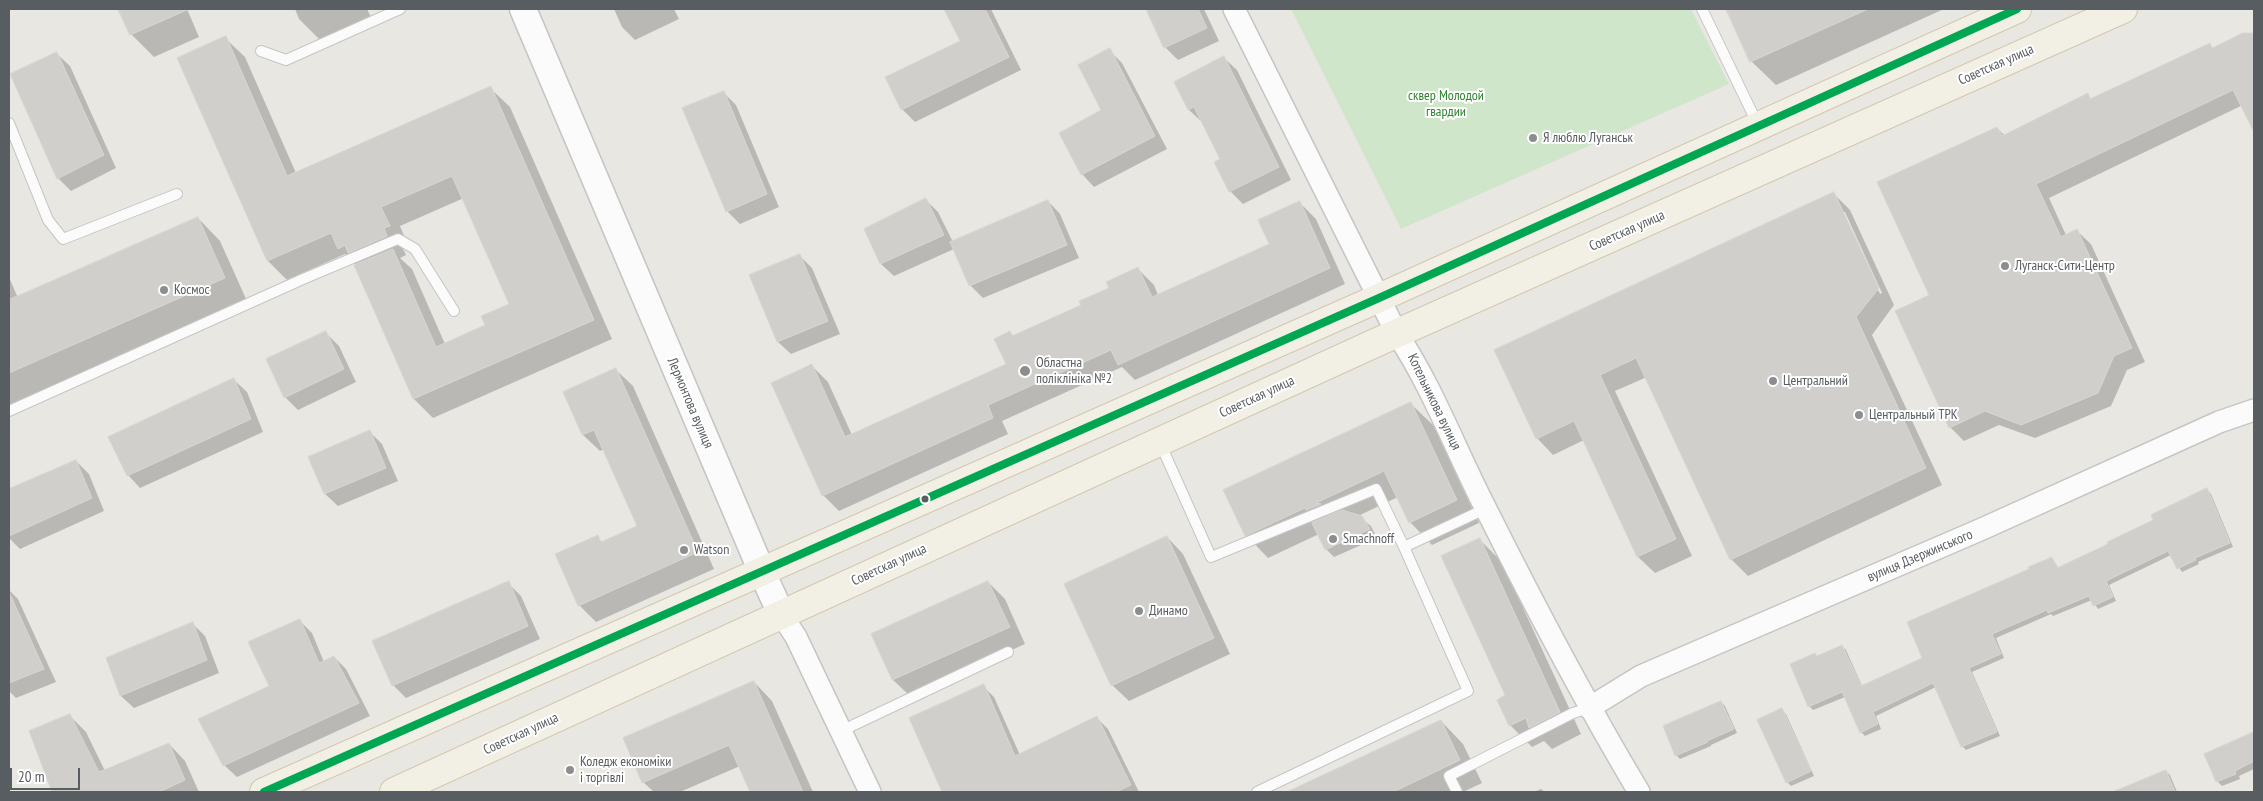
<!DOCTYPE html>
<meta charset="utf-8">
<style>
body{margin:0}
#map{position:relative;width:2263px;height:801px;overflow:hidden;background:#e9e7e2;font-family:"PT Sans Narrow",sans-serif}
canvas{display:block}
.frame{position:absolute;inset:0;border:10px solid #585d61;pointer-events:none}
.scale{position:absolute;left:10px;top:768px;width:70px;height:22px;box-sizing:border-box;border:2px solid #585d61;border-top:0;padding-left:6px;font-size:15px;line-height:18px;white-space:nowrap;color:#585d61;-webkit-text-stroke:4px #fff;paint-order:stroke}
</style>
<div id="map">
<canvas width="2263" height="801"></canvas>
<div class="frame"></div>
<div class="scale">20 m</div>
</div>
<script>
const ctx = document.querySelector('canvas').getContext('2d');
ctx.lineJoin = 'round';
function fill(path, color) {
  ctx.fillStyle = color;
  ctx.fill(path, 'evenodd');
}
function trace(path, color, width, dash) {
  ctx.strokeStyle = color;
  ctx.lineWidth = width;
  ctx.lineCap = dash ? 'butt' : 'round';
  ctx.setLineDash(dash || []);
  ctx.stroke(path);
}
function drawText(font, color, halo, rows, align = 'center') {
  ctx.font = font + ' "PT Sans Narrow",sans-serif';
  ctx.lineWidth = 4;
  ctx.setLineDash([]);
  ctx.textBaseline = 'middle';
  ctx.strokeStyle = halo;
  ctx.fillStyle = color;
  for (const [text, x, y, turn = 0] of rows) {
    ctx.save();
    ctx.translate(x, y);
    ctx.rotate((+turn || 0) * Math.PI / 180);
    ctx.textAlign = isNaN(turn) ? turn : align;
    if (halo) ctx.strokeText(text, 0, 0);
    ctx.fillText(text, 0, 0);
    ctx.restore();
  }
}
fill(new Path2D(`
 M 1291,9 L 1691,9 L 1729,84 L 1401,229 Z`), '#d0e6cb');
fill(new Path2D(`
 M 120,9 L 187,9 L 199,37 L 154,57 L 131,34 Z
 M 295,9 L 367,9 L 372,19 L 322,42 L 299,19 Z
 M 614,9 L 674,9 L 679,19 L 635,40 L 622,27 Z
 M 945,9 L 991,9 L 1021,70 L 915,122 L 902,109 L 961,42 Z
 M 1148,9 L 1204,9 L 1219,41 L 1178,60 L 1165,47 Z
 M 1727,9 L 1944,9 L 1776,85 L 1751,61 Z
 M 2243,34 L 2254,35 L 2254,129 L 2243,105 L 2049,198 L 2066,235 L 2077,231 L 2091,244 L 2145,362 L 2127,370 L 2111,406 L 2035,438 L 1999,425 L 1964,441 L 1950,427 L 1931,296 L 1997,128 L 2005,136 L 2087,95 L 2092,100 L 2209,45 L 2214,49 Z
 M 225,38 L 245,57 L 296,173 L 490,88 L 510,107 L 612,339 L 433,418 L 414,399 L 356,265 L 345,254 L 287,280 L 268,261 L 179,58 ZM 464,198 L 510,305 L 487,326 L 445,344 L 412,269 L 400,258 L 406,255 L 402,247 L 408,245 L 400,226 Z
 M 1109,50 L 1122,63 L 1167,149 L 1094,187 L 1082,174 L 1103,111 Z
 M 57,54 L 70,66 L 116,168 L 71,191 L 58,178 Z
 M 1224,58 L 1237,70 L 1291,180 L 1243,204 L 1230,191 L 1221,160 L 1202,122 L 1189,110 L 1175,82 Z
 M 723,92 L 736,105 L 779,207 L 740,224 L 727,211 Z
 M 1834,194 L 1850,210 L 1894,305 L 1872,335 L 1942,485 L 1748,576 L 1731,559 L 1647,377 L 1615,391 L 1692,556 L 1655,573 L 1638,557 L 1584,440 L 1553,455 L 1537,438 L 1496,350 ZM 1842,212 L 1845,212 L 1882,293 L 1880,294 Z
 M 926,200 L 938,212 L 953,242 L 1048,201 L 1060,214 L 1079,258 L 983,298 L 970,285 L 954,249 L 894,276 L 881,264 L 866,229 Z
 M 1300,203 L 1316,219 L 1345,284 L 1135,380 L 1122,367 L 1002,421 L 1008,434 L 839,511 L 823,495 L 812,366 L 828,382 L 852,435 L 1007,365 L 1010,333 L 1014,336 L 1082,305 L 1138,269 L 1154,285 L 1158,295 L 1271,244 Z
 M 198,218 L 220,241 L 247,301 L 9,405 L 9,277 L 18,298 Z
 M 799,255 L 812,268 L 840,334 L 791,354 L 778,342 L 750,276 Z
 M 326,333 L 339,346 L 356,382 L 298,410 L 285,397 Z
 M 616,370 L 633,386 L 714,569 L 596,622 L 579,605 L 597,537 L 603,543 L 639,527 L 604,449 L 600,451 L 583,435 L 565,393 Z
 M 234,380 L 247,392 L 263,432 L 140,488 L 128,475 Z
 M 1411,404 L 1434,426 L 1479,523 L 1432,545 L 1410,522 L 1398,497 L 1358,516 L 1371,526 L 1377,538 L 1334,557 L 1326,549 L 1319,534 L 1268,558 L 1246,535 Z
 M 369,431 L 382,444 L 398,481 L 338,506 L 325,494 L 309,457 Z
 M 76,461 L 89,474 L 104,511 L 20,549 L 9,538 L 9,491 Z
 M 2207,490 L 2211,494 L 2233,547 L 2198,562 L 2199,564 L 2182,572 L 2171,555 L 2109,585 L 2116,601 L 2098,609 L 2092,600 L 2053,616 L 2051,614 L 1996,638 L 2004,658 L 1972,672 L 2000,736 L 1966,750 L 1962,746 L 1936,687 L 1876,716 L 1881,729 L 1865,736 L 1861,732 L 1845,697 L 1813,710 L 1809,706 L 1818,657 L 1842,646 L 1846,650 L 1862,686 L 1924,658 L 2031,570 L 2052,558 L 2059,569 L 2155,521 Z
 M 1167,537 L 1183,554 L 1230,654 L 1129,701 L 1112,685 Z
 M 1480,540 L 1502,562 L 1581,734 L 1552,749 L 1544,741 L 1532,747 L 1510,725 Z
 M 988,582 L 1005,599 L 1025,644 L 910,696 L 893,680 L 873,635 Z
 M 508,583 L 521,596 L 540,639 L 406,698 L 393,685 Z
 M 9,590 L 18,599 L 56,682 L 16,698 L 9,691 Z
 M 300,621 L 312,633 L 324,662 L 334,657 L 346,669 L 370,716 L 237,777 L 224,765 L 271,687 Z
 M 192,623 L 205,636 L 219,673 L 134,708 L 121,696 L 108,659 Z
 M 754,682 L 772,701 L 813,792 L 751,792 L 740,766 L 680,792 L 654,792 L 643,782 Z
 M 983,686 L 994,697 L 1020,755 L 1097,718 L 1108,729 L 1139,792 L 943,792 L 910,719 Z
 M 1721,702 L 1725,706 L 1737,733 L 1711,745 L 1711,746 L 1680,759 L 1676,755 Z
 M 1782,710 L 1786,714 L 1814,776 L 1791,786 L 1787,782 Z
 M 70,716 L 86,732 L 105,771 L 169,744 L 185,761 L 199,792 L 55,792 L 31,732 Z
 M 1441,721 L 1463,744 L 1482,783 L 1463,792 L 1290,792 Z
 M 2254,733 L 2254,769 L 2239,776 L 2240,779 L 2222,786 L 2217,781 L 2206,754 Z
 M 2166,771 L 2170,775 L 2177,792 L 2112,792 Z
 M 1541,789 L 1545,792 L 1534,792 Z`), '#0003');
const building = new Path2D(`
 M 118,9 L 189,9 L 130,35 Z
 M 944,9 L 985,9 L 1009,57 L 901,110 L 885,77 L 960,41 Z
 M 1146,9 L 1198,9 L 1207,28 L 1164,48 Z
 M 1726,9 L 1868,9 L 1750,62 Z
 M 2243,33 L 2254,33 L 2254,132 L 2233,90 L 2036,184 L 2061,237 L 2077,229 L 2132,348 L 2114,356 L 2098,393 L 2021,425 L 1985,411 L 1949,428 L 1895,311 L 1929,295 L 1877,182 L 1997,127 L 2002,136 L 2088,93 L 2090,99 L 2210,43 L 2212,48 Z
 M 226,36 L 287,176 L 491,86 L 594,320 L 413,399 L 354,265 L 393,249 L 436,347 L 485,325 L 481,316 L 509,304 L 452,176 L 381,207 L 390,226 L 384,228 L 387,236 L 348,253 L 345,245 L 338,249 L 331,233 L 267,261 L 177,58 Z
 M 1110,48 L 1155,136 L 1081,175 L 1059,133 L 1101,110 L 1078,65 Z
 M 57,52 L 104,155 L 57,179 L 10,74 Z
 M 1224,56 L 1279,167 L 1229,192 L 1214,162 L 1220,159 L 1194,107 L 1188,110 L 1174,82 Z
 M 724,91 L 767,194 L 726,212 L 682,108 Z
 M 1834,192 L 1879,288 L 1856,317 L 1926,468 L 1730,560 L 1636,358 L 1600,375 L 1676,539 L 1637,557 L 1574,421 L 1536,439 L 1494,350 Z
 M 926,198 L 944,235 L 880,264 L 864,229 Z
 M 1048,200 L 1067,245 L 969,286 L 950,242 Z
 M 1300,201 L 1330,268 L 1118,365 L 1111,350 L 988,405 L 993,418 L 822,496 L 771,383 L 812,364 L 845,437 L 1006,364 L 994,339 L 1010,331 L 1012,336 L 1081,305 L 1079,301 L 1109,288 L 1106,282 L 1138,267 L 1152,297 L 1269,244 L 1258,220 Z
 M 198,217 L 225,278 L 9,373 L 9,300 Z
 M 800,254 L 828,321 L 777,342 L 749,275 Z
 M 326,331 L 344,369 L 284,398 L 266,359 Z
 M 616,368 L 698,552 L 578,606 L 555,554 L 598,535 L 601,542 L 637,526 L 594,430 L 582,435 L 563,392 Z
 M 234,378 L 251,419 L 127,476 L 108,437 Z
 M 1411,402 L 1457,500 L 1409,523 L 1384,471 L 1316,503 L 1321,504 L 1306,510 L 1305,508 L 1245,536 L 1223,490 Z
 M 370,430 L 386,468 L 324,494 L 308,457 Z
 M 76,460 L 92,498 L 9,536 L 9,489 Z
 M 2207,488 L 2230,543 L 2195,558 L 2196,560 L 2177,569 L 2168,551 L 2106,581 L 2113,597 L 2093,606 L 2089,596 L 2048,613 L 2047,610 L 1992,634 L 2001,654 L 1969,668 L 1997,732 L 1961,747 L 1933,683 L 1873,712 L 1878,724 L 1860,733 L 1842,692 L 1808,707 L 1790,664 L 1815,653 L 1817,656 L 1842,645 L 1861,686 L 1922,658 L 1907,622 L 2029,569 L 2028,567 L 2052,557 L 2057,568 L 2108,544 L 2107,542 L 2153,520 L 2151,515 Z
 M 1342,510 L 1362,516 L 1370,529 L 1325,550 L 1312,523 Z
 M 1167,536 L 1214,638 L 1111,686 L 1064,584 Z
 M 1480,538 L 1560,712 L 1529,728 L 1526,718 L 1509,726 L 1497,700 L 1505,695 L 1441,556 Z
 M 509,581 L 528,626 L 392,686 L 372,641 Z
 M 988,581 L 1010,627 L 892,680 L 871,634 Z
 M 9,592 L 44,669 L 9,683 Z
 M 300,619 L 319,663 L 334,656 L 359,703 L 223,766 L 198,719 L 269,686 L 248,642 Z
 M 193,622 L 207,660 L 120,696 L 106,658 Z
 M 754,681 L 803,792 L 750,792 L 729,745 L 642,783 L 623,738 Z
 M 984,684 L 1015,756 L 1097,716 L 1131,785 L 1116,792 L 942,792 L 909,718 Z
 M 1721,701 L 1734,729 L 1707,741 L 1708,742 L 1675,756 L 1663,726 Z
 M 1782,708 L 1811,771 L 1786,783 L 1757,720 Z
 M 70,714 L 99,772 L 169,743 L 185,780 L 159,792 L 52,792 L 29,731 Z
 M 1441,720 L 1460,760 L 1393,792 L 1287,792 Z
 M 2254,732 L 2254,761 L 2235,771 L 2236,774 L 2216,782 L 2204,754 Z
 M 2166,770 L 2175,792 L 2113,792 Z`);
fill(building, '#d0cfcc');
trace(building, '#d8d6d1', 1);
const service = new Path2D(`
 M 1702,9 L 1758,125
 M 261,51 L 286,60 L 400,9
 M 9,123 L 48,220 L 63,239 L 177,194
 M 9,411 L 303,279 L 398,239 L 415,249 L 454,311
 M 1160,443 L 1211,557 L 1376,489 L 1404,547 L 1468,691 L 1257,792
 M 1404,547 L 1485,509
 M 841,731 L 1008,652
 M 1457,792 L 1449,776 L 1573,713 L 1589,708`);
const minor = new Path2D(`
 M 1234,9 L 1397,334 C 1433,388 1456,451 1486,509 C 1534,605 1584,700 1639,792
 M 781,614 L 796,637 L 870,792
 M 1589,708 L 1641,676 L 1982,529 L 2219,422 L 2254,410`);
const tertiary = new Path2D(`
 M 523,9 L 762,572 L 781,614`);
const primary = new Path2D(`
 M 264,792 L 1379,298 L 2017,9
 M 394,792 L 1373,344 L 2123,9`);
trace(service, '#c5c5c5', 12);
trace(minor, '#c5c5c5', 24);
trace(tertiary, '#c5c5c5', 29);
trace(primary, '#d3c7ae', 30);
trace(service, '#fcfbfb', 10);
trace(minor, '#fcfbfb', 21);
trace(tertiary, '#fcfbfb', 26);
trace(primary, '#f2efe5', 28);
trace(new Path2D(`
 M 264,792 L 1379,298 L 2017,9`), '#00a651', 8);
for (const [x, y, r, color] of [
 [1533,138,5,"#8b8d8e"],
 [2005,266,5,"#8b8d8e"],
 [164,290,5,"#8b8d8e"],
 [1025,371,6,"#8b8d8e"],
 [1773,381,5,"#8b8d8e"],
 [1859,415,5,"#8b8d8e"],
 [925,499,4.5,"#585d61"],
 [1333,539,5,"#8b8d8e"],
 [684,550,5,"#8b8d8e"],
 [1139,611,5,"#8b8d8e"],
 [570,770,5,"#8b8d8e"]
]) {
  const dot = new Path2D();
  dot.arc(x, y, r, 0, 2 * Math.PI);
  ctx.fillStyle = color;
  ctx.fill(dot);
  trace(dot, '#fff', 2);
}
drawText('14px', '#585d61', '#fff', [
 ["Советская улица",1996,65,-24],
 ["Советская улица",1627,231,-24],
 ["Советская улица",1257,397,-25],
 ["Котельникова вулиця",1434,402,64],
 ["Лермонтова вулиця",690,403,67],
 ["вулиця Дзержинського",1920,556,-23],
 ["Советская улица",889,565,-25],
 ["Советская улица",521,734,-25]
]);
drawText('14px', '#2f832e', '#fff', [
 ["сквер Молодой",1446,96],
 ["гвардии",1446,112]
]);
drawText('14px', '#585d61', '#fff', [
 ["Я люблю Луганськ",1543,138],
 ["Луганск-Сити-Центр",2015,266],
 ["Космос",174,290],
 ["Областна",1036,363],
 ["поліклініка №2",1036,379],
 ["Центральний",1783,381],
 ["Центральный ТРК",1869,415],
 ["Smachnoff",1343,539],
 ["Watson",694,550],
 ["Динамо",1149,611],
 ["Коледж економіки",580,762],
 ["і торгівлі",580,778]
], 'left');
</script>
